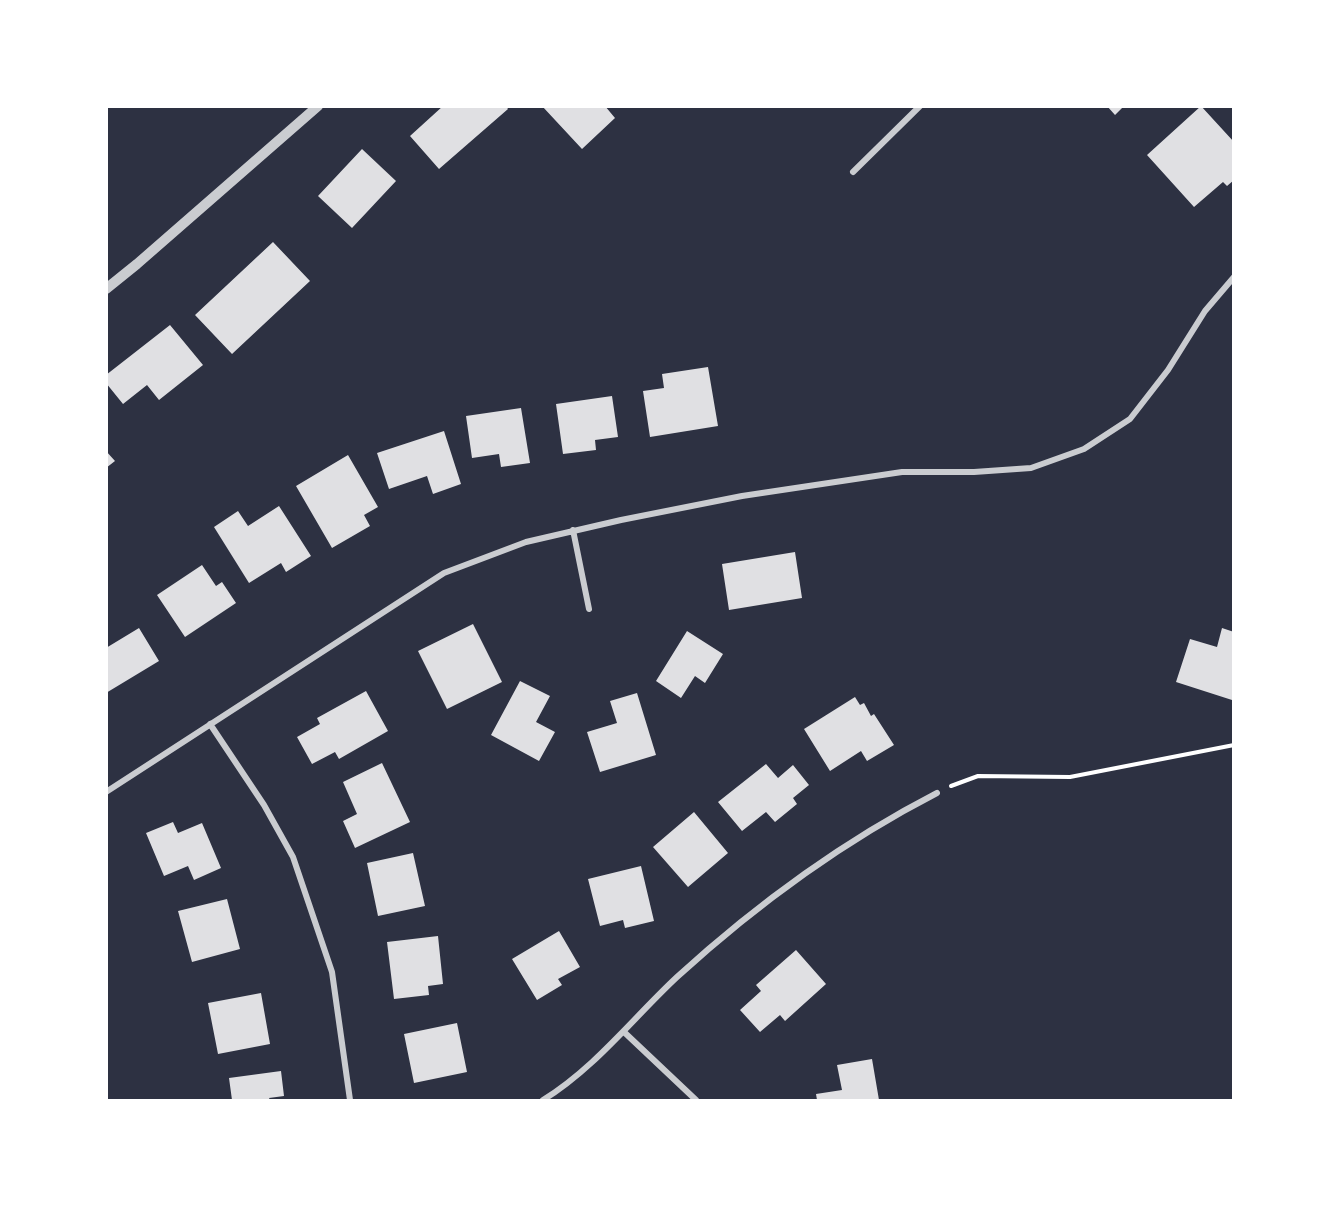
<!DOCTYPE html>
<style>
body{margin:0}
#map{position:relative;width:1340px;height:1207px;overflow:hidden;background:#2d3142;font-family:"PT Sans Narrow",sans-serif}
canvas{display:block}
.frame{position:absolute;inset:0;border:108px solid #fff;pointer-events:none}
</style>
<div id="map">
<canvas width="1340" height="1207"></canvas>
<div class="frame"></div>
</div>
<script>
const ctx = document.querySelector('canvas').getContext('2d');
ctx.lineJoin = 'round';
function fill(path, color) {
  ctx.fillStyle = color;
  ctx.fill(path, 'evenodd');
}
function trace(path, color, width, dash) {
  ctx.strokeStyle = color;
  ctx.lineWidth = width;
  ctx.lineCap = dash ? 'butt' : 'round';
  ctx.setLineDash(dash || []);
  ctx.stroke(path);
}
fill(new Path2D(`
 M 443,106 L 506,106 L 508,109 L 439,169 L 410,136 Z
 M 542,106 L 605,106 L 615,118 L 582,149 Z
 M 1107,106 L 1124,106 L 1115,115 Z
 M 1201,106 L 1234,142 L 1234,180 L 1227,186 L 1223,182 L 1194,207 L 1147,155 Z
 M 362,149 L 396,181 L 352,228 L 318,196 Z
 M 273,242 L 310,281 L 232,354 L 195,315 Z
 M 170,325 L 203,365 L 159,400 L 147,385 L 123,404 L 106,383 L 106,375 Z
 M 708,367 L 718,426 L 650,437 L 643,391 L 664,388 L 662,374 Z
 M 612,396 L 618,437 L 595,440 L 596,450 L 563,454 L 556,404 Z
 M 521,408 L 530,463 L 501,467 L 499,454 L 472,458 L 466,416 Z
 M 444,431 L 461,484 L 433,494 L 427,476 L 389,489 L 377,453 Z
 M 106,451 L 115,461 L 106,468 Z
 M 348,455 L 378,507 L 364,515 L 370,526 L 332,548 L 296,486 Z
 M 279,506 L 311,556 L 286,572 L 281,563 L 249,583 L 214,527 L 238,511 L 248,526 Z
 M 795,552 L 802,598 L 729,610 L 722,564 Z
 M 202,565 L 216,586 L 222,582 L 236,603 L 185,637 L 157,595 Z
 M 473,624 L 502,682 L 447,709 L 418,651 Z
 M 139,628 L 159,661 L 106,693 L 106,648 Z
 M 1222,628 L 1234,632 L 1234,694 L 1232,700 L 1176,682 L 1190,639 L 1217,647 Z
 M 687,631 L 723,654 L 705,683 L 695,676 L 681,698 L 656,681 Z
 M 520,681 L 550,696 L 536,722 L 555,732 L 539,761 L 491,735 Z
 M 366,691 L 388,731 L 339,759 L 335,752 L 312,764 L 297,737 L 320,724 L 317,718 Z
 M 637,693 L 656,755 L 600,772 L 587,732 L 617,723 L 610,701 Z
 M 855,697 L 860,705 L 864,703 L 871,716 L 874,714 L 894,745 L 867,761 L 861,751 L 830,771 L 804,729 Z
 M 382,763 L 410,822 L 355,848 L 343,821 L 357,814 L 343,782 Z
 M 766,764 L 778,778 L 793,765 L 809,785 L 793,798 L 797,804 L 775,822 L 766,812 L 742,831 L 718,802 Z
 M 694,812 L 728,853 L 688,887 L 653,847 Z
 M 173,822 L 178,833 L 202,823 L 221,868 L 194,880 L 188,866 L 164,876 L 146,833 Z
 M 413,853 L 425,906 L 378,916 L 367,863 Z
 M 641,866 L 654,921 L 625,928 L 623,920 L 600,926 L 588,879 Z
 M 227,899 L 240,949 L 192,962 L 178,911 Z
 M 559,931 L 580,967 L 558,979 L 562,985 L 537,1000 L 512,959 Z
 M 438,936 L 443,984 L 428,986 L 429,995 L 394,999 L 387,942 Z
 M 796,950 L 826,984 L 785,1021 L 780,1015 L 760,1032 L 740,1010 L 761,991 L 756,985 Z
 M 261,993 L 270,1044 L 218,1054 L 208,1003 Z
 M 457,1023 L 467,1072 L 414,1083 L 404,1034 Z
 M 872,1059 L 879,1100 L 817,1100 L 816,1094 L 842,1090 L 837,1065 Z
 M 281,1071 L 284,1096 L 269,1098 L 270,1100 L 232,1100 L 229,1078 Z`), '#e0e0e3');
trace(new Path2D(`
 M 951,786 L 978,776 L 1070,777 L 1234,745`), '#fff', 4);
trace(new Path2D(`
 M 853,172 L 920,106
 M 573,530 L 589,609
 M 210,724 L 264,805 L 293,857 L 332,972 L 350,1100
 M 106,792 L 444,573 L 526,542 L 621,520 L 742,496 L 902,472 L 974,472 L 1031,468 L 1084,449 L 1130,419 L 1168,370 L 1205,311 L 1234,277
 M 624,1032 L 696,1100
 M 543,1100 C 595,1068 633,1018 677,977 C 756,905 842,842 937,793`), '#caccd0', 6);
trace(new Path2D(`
 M 106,289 L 137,264 L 318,106`), '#caccd0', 10);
</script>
